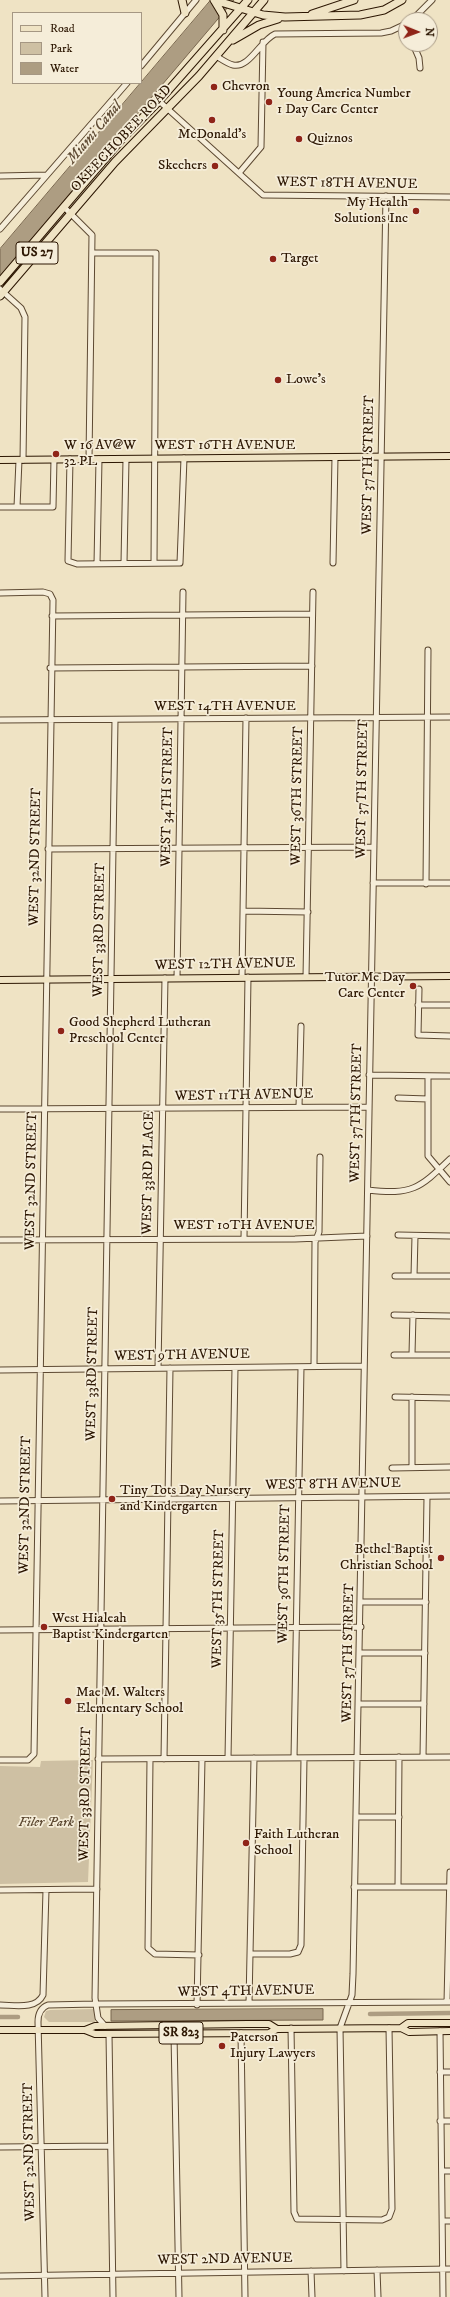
<!DOCTYPE html>
<style>
body{margin:0}
#map{position:relative;width:450px;height:2297px;overflow:hidden;background:#efe3c4;font-family:"IM FELL DW Pica",serif}
canvas{display:block}
.legend{position:absolute;left:12px;top:12px;width:130px;height:72px;box-sizing:border-box;background:#f5edd9;border:1px solid #a59783;margin:0;padding:5px 7px;list-style:none;font-size:12px;color:#2c1602}
.legend li{display:flex;align-items:center;gap:8px;height:20px}
.legend b{width:20px;border:1px solid #a59783}
.north{position:absolute;left:398px;top:12px;width:40px;height:40px;box-sizing:border-box;background:#f5edd9;border:1px solid #a59783;border-radius:50%;rotate:91deg;font-size:11px;font-weight:700;line-height:16px;text-align:center;color:#2c1602}
.north::after{content:'';display:block;margin:auto;width:14px;height:18px;background:#8f2418;clip-path:polygon(50% 0,100% 100%,50% 72%,0 100%)}
</style>
<div id="map">
<canvas width="450" height="2297"></canvas>
<ul class="legend">
<li><b style="height:5px;background:#efe3c4"></b>Road</li>
<li><b style="height:11px;background:#cec0a3"></b>Park</li>
<li><b style="height:11px;background:#ad9d82"></b>Water</li>
</ul>
<div class="north">N</div>
</div>
<script>
const ctx = document.querySelector('canvas').getContext('2d');
ctx.lineJoin = 'round';
function fill(path, color) {
  ctx.fillStyle = color;
  ctx.fill(path, 'evenodd');
}
function trace(path, color, width, dash) {
  ctx.strokeStyle = color;
  ctx.lineWidth = width;
  ctx.lineCap = dash ? 'butt' : 'round';
  ctx.setLineDash(dash || []);
  ctx.stroke(path);
}
function drawText(font, color, halo, rows, align = 'center') {
  ctx.font = font + ' "IM FELL DW Pica",serif';
  ctx.lineWidth = 3.5;
  ctx.setLineDash([]);
  ctx.textBaseline = 'middle';
  ctx.strokeStyle = halo;
  ctx.fillStyle = color;
  for (const [text, x, y, turn = 0] of rows) {
    ctx.save();
    ctx.translate(x, y);
    ctx.rotate((+turn || 0) * Math.PI / 180);
    ctx.textAlign = isNaN(turn) ? turn : align;
    if (halo) ctx.strokeText(text, 0, 0);
    ctx.fillText(text, 0, 0);
    ctx.restore();
  }
}
fill(new Path2D(`
 M 93,1760 L 88,1882 L 0,1884 L 0,1766 L 40,1767 L 41,1761 Z
 M 94,2009 L 95,2022 L 49,2022 L 44,2017 L 46,2011 L 50,2010 Z`), '#cec0a3');
const water = new Path2D(`
 M 211,0 L 234,0 L 0,276 L 0,249 Z
 M 323,2009 L 323,2020 L 111,2021 L 111,2010 Z`);
fill(water, '#ad9d82');
trace(water, '#79674f', 1);
trace(new Path2D(`
 M 370,2014 L 450,2013
 M 0,2017 L 18,2017`), '#ad9d82', 4.5);
const minor = new Path2D(`
 M 412,20 L 432,0
 M 401,27 L 406,34
 M 413,44 L 419,58 L 420,68
 M 216,56 C 221,59 228,64 233,65 C 249,69 261,40 275,34 L 381,33 L 391,31 L 406,24
 M 141,66 L 196,0
 M 159,101 L 263,195 L 450,197
 M 239,173 L 261,147 L 263,42
 M 0,176 L 46,175
 M 64,207 L 92,235 L 89,459
 M 0,229 L 127,83
 M 92,253 L 156,253 L 154,563
 M 0,289 L 21,308 L 25,317 L 23,460
 M 70,459 L 68,561 L 77,564 L 180,563 L 184,458
 M 0,507 L 53,507 L 54,459
 M 17,507 L 19,460
 M 124,563 L 126,459
 M 333,563 L 335,457
 M 97,564 L 99,459
 M 0,593 L 43,592 L 50,594 L 53,600 L 34,1754 L 28,1760 L 0,1760
 M 52,616 L 312,614
 M 50,668 L 312,666
 M 0,720 L 450,717
 M 48,849 L 374,847
 M 373,883 L 450,883
 M 426,884 L 428,650
 M 243,911 L 308,912
 M 242,977 L 246,718
 M 306,977 L 313,592
 M 177,978 L 183,592
 M 419,989 L 418,1035 L 450,1036
 M 418,1005 L 450,1005
 M 369,1075 L 450,1076
 M 428,1076 L 428,1156 L 450,1182
 M 398,1098 L 428,1099
 M 299,1107 L 301,1026
 M 0,1109 L 369,1107
 M 368,1190 C 412,1195 419,1189 450,1159
 M 398,1235 L 450,1236
 M 244,1238 L 248,977
 M 0,1240 L 295,1239 L 367,1236
 M 395,1276 L 450,1276
 M 414,1276 L 415,1236
 M 394,1315 L 450,1316
 M 412,1354 L 413,1315
 M 394,1355 L 450,1355
 M 314,1366 L 315,1242 L 319,1232 L 320,1157
 M 158,1368 L 165,978
 M 0,1370 L 364,1366
 M 395,1397 L 450,1398
 M 412,1467 L 412,1397
 M 392,1468 L 450,1467
 M 0,1501 L 450,1496
 M 362,1550 L 427,1550
 M 362,1602 L 426,1602
 M 0,1630 L 361,1627
 M 361,1653 L 425,1653
 M 360,1704 L 424,1704
 M 423,1757 L 427,1497
 M 228,1758 L 235,1368
 M 294,1758 L 301,1367
 M 98,1759 L 450,1757
 M 150,1759 L 148,1948 L 155,1954 L 199,1955
 M 164,1759 L 170,1368
 M 356,1817 L 399,1817
 M 354,1887 L 450,1887
 M 398,1887 L 399,1757
 M 0,1890 L 97,1889
 M 251,1954 L 290,1954 L 298,1952 L 301,1945 L 304,1758
 M 447,2002 L 450,1872
 M 249,2003 L 254,1758
 M 0,2005 C 14,2005 36,2010 43,1995 L 46,1890
 M 197,2005 L 202,1759
 M 105,2026 L 98,2018 L 95,1998 L 115,720
 M 291,2028 L 294,2212 L 297,2219 L 382,2220 L 389,2217 L 392,2209 L 389,2028
 M 440,2031 L 443,2297
 M 241,2033 L 245,2297
 M 109,2034 L 113,2297
 M 174,2034 L 179,2297
 M 440,2072 L 450,2072
 M 440,2121 L 450,2121
 M 0,2147 L 110,2146
 M 443,2171 L 450,2171
 M 443,2221 L 450,2221
 M 377,2270 L 378,2297
 M 311,2271 L 312,2297
 M 344,2271 L 340,2028 L 352,1995 L 353,1974 L 386,196
 M 0,2276 L 450,2269
 M 45,2297 L 38,2022 C 38,2014 40,2008 48,2005 L 96,2004 L 450,2002`);
const major = new Path2D(`
 M 0,460 L 450,456
 M 0,980 L 450,976
 M 401,2028 L 408,2023 L 450,2023
 M 0,2030 L 85,2030 L 95,2034 L 269,2033 L 277,2029 L 401,2028 L 409,2032 L 450,2031
 M 85,2030 L 95,2026 L 248,2024 L 269,2024 L 277,2029`);
const highway = new Path2D(`
 M 182,0 L 185,13
 M 214,0 L 263,15 L 285,17 L 360,15 L 384,10 L 402,0
 M 214,0 L 223,15 L 223,30
 M 312,14 L 354,0
 M 233,40 L 259,25 L 278,19
 M 0,282 L 121,140 L 159,101 L 248,0
 M 0,296 L 115,162 L 199,76 L 264,0`);
trace(minor, '#5d4932', 7);
trace(major, '#2c1602', 8);
trace(highway, '#2c1602', 9);
trace(minor, '#f5edd9', 5);
trace(major, '#efe3c4', 6);
trace(highway, '#efe3c4', 7);
for (const [x, y, r, color] of [
 [214,87,4,"#8f2418"],
 [269,102,4,"#8f2418"],
 [212,120,4,"#8f2418"],
 [299,139,4,"#8f2418"],
 [215,166,4,"#8f2418"],
 [416,211,4,"#8f2418"],
 [273,259,4,"#8f2418"],
 [278,380,4,"#8f2418"],
 [56,454,4,"#8f2418"],
 [413,986,4,"#8f2418"],
 [61,1031,4,"#8f2418"],
 [112,1499,4,"#8f2418"],
 [441,1558,4,"#8f2418"],
 [44,1627,4,"#8f2418"],
 [68,1701,4,"#8f2418"],
 [246,1843,4,"#8f2418"],
 [222,2046,4,"#8f2418"]
]) {
  const dot = new Path2D();
  dot.arc(x, y, r, 0, 2 * Math.PI);
  ctx.fillStyle = color;
  ctx.fill(dot);
  trace(dot, '#f5edd9', 1.5);
}
for (const [x, y, w] of [
 [37,253,42],
 [181,2033,44]
]) {
  const box = new Path2D();
  box.roundRect(x - w / 2, y - 11, w, 22, 3);
  ctx.fillStyle = '#f5edd9';
  ctx.fill(box);
  trace(box, '#2c1602', 1);
}
drawText('bold 13px', '#2c1602', null, [
 ["US 27",37,253],
 ["SR 823",181,2033]
]);
drawText('14px', '#2c1602', '#f5edd9', [
 ["Chevron",222,87],
 ["Young America Number",277,94],
 ["1 Day Care Center",277,110],
 ["McDonald's",212,135,"center"],
 ["Quiznos",307,139],
 ["Skechers",207,166,"right"],
 ["My Health",408,203,"right"],
 ["Solutions Inc",408,219,"right"],
 ["Target",281,259],
 ["Lowe's",286,380],
 ["W 16 AV@W",64,446],
 ["32 PL",64,462],
 ["Tutor Me Day",405,978,"right"],
 ["Care Center",405,994,"right"],
 ["Good Shepherd Lutheran",69,1023],
 ["Preschool Center",69,1039],
 ["Tiny Tots Day Nursery",120,1491],
 ["and Kindergarten",120,1507],
 ["Bethel Baptist",433,1550,"right"],
 ["Christian School",433,1566,"right"],
 ["West Hialeah",52,1619],
 ["Baptist Kindergarten",52,1635],
 ["Mae M. Walters",76,1693],
 ["Elementary School",76,1709],
 ["Faith Lutheran",254,1835],
 ["School",254,1851],
 ["Paterson",230,2038],
 ["Injury Lawyers",230,2054]
], 'left');
drawText('14px', '#2c1602', '#f5edd9', [
 ["OKEECHOBEE ROAD",122,139,-47],
 ["WEST 18TH AVENUE",347,184,1],
 ["WEST 16TH AVENUE",225,446],
 ["WEST 37TH STREET",369,465,-89],
 ["WEST 14TH AVENUE",225,707],
 ["WEST 37TH STREET",363,789,-89],
 ["WEST 36TH STREET",298,796,-89],
 ["WEST 34TH STREET",168,797,-89],
 ["WEST 32ND STREET",36,857,-89],
 ["WEST 33RD STREET",100,930,-89],
 ["WEST 12TH AVENUE",225,965,-1],
 ["WEST 11TH AVENUE",244,1096,-1],
 ["WEST 37TH STREET",357,1113,-89],
 ["WEST 33RD PLACE",149,1173,-89],
 ["WEST 32ND STREET",32,1181,-89],
 ["WEST 10TH AVENUE",244,1226],
 ["WEST 9TH AVENUE",182,1356,-1],
 ["WEST 33RD STREET",93,1374,-89],
 ["WEST 8TH AVENUE",333,1485,-1],
 ["WEST 32ND STREET",26,1505,-89],
 ["WEST 36TH STREET",285,1574,-89],
 ["WEST 35TH STREET",219,1599,-89],
 ["WEST 37TH STREET",349,1653,-89],
 ["WEST 33RD STREET",86,1794,-89],
 ["WEST 4TH AVENUE",246,1992,-1],
 ["WEST 32ND STREET",30,2152,-91],
 ["WEST 2ND AVENUE",225,2260,-1]
]);
drawText('italic 14px', '#5d4932', '#f5edd9', [
 ["Filer Park",46,1823]
]);
drawText('italic 15px', '#604c35', '#f5edd9', [
 ["Miami Canal",95,133,-50]
]);
</script>
